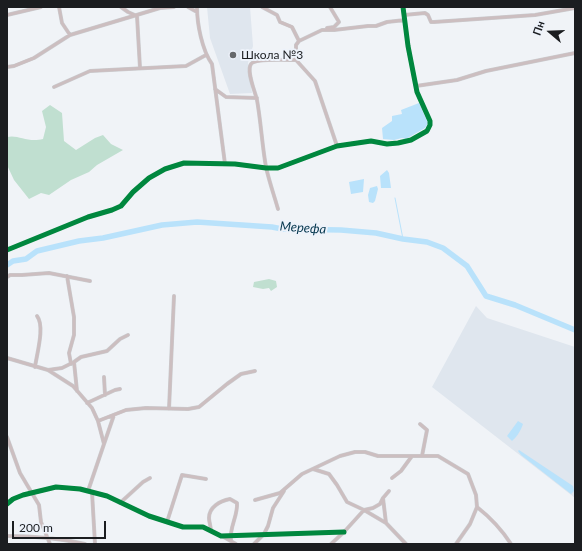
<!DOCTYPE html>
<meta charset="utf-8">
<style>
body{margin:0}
#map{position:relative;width:582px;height:551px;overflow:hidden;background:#f0f3f7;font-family:Lato,sans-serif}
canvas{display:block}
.frame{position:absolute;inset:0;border:8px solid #1b1d20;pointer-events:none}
.north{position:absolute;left:530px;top:12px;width:40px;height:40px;-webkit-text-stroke:3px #edf2fa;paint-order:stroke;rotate:289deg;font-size:11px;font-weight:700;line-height:16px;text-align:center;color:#1b1d20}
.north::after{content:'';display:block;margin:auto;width:14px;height:18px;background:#1b1d20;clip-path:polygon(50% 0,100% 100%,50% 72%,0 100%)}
.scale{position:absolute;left:12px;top:521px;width:94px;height:18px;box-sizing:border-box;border:2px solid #1b1d20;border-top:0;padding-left:5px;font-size:12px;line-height:14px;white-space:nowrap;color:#1b1d20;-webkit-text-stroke:3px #edf2fa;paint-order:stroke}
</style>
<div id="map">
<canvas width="582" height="551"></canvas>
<div class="frame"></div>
<div class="north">Пн</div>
<div class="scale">200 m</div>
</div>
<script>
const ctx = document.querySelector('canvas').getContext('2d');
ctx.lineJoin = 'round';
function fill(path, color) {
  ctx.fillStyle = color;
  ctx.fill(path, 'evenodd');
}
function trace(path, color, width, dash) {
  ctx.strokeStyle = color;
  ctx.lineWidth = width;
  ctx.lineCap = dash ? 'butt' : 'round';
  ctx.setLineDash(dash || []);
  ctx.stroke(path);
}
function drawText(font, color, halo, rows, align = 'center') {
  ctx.font = font + ' Lato,sans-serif';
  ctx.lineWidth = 4;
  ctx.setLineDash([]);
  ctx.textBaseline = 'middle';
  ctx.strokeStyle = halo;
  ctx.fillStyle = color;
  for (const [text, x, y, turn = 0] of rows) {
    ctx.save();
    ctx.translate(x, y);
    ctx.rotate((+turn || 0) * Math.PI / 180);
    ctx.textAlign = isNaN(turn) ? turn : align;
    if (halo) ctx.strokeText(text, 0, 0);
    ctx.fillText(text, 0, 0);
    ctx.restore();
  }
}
fill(new Path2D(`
 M 207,7 L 250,7 L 253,46 L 248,63 L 252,93 L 230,94 L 210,38 Z
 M 476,306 L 487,318 L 575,347 L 575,498 L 432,387 Z`), '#dfe6ee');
fill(new Path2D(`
 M 50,105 L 62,113 L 64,141 L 76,150 L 95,138 L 103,135 L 111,144 L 123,150 L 97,165 L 89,172 L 71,180 L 49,195 L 41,193 L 29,199 L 14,180 L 7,165 L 7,137 C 18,134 27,143 43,139 L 46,127 L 42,111 Z
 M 269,279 L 276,281 L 277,287 L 271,291 L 269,288 L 263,289 L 253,287 L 254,282 Z`), '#c0dfd0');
fill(new Path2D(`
 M 419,103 L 428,123 L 425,128 L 406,139 L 402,138 L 394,140 L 383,139 L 382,128 L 392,121 L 392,116 L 402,114 L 401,110 Z
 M 387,170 L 389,173 L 391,188 L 381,188 L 380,176 Z
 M 364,179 L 363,192 L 351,194 L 349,182 Z
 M 377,186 L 378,189 L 375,201 L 373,203 L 369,202 L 368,195 L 370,188 Z
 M 518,421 L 523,424 C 521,430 517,437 512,441 L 507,436 Z
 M 519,450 L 573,486 L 574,491 L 571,494 L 521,455 L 518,451 Z`), '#b9e2fb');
trace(new Path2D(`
 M 395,198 L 403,239`), '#b9e2fb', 1);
trace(new Path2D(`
 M 7,265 L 13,261 L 26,259 L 37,251 L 79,241 L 103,238 L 162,225 L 197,222 L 272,227 L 282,229 L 341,230 L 376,233 L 403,239 L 427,242 L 443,248 L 467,266 L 486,296 L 515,305 L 575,330`), '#b9e2fb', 5.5);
const minor = new Path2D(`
 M 59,7 L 62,23 L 70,35
 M 121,7 L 128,12 L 137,16 L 140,68
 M 188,7 L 197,12
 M 197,7 C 197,24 202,50 212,64 L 225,164
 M 262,7 L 277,15 L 280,22 L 292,27 L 299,41
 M 7,15 L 41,7
 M 404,15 L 425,13 L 428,15 L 431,22 L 434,22 L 535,15 L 575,8
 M 327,28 L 334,27 L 339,22 L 330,7
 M 296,60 L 296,45 L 299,41 L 322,30 L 334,30 L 368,26 L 376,26 L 387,22 L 405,20
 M 7,67 L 14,66 L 34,58 L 70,35 L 160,8 L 174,7
 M 416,86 L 457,80 L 486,71 L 575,53
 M 54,87 L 90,71 L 186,66 L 206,55
 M 215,89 L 226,97 L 257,98
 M 278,209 C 274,195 269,181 266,167 C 262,145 261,122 257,100 C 255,91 246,71 251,64 C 255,58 288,60 296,60 L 315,81 L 337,146
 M 7,250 L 88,217 L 112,210 L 121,206 L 133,192 L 149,178 L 165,169 L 184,163 L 235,164 L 266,168 L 278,168 L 337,146 L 371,141 L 387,144 L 398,143 L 411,140 L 427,131 L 430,125 L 430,121 L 417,92 L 408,46 L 403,7
 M 67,276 L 74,317 L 74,335 L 69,353 L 71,364
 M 7,277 L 10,275 L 22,275 L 49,273 L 90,281
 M 7,358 L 48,370 L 73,386 L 92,408 L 98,421 L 104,444 L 88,491
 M 74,362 L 77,391
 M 35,367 C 37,353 45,326 37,316
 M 48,370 L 62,368 L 74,362 L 81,357 L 107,351 L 120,339 L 128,335
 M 104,377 L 105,395
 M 87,403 L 115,390 L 120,389
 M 169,409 L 174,296
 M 98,421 L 126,410 L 146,408 L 188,409 L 199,407 L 227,384 L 241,374 L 255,371
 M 420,424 L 427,430 L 422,456
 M 7,437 L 20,473 L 39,505 L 41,522 L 50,544
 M 104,444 L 114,415
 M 313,469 L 329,474 L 337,485 L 347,502 L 364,510 L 373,508 L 380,504 L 383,498
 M 392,478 L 401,471 L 412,456
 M 92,492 L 95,544
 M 255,500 L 280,493 L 302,474 L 340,456 L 355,452 L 365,452 L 378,456 L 438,456 L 468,474 L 476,495 L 477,507 C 491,518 502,530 511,544
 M 120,503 L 143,482 L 150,478
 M 7,504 L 13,499 L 23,495 L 56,487 L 80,489 L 107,496 L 149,516 L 183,527 L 203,527 L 221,536 L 344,532
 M 167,522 L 182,475 L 206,479
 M 386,523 L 383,498 L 389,491
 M 211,531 C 211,527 209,522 209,518 C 209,507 220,501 230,499 L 237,503 C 238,516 229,528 231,540
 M 7,536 C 33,536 59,538 85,544
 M 222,536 L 236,544
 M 254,544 L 264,534 L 268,526 L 273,508 L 284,491
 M 331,544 L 344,532 L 364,510 L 386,523 L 406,544
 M 456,544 L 470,524 L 477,507`);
trace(minor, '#cacccf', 4);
trace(minor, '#ccbec0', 3);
trace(new Path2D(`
 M 7,250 L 88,217 L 112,210 L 121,206 L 133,192 L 149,178 L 165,169 L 184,163 L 235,164 L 266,168 L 278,168 L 337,146 L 371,141 L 387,144 L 398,143 L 411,140 L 427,131 L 430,125 L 430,121 L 417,92 L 408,46 L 403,7
 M 7,504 L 13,499 L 23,495 L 56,487 L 80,489 L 107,496 L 149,516 L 183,527 L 203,527 L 221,536 L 344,532`), '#00873e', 5);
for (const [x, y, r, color] of [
 [233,55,4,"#66686b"]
]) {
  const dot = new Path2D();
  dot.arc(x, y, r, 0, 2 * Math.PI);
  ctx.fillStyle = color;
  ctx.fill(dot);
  trace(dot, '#edf2fa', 1.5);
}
drawText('12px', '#1b1d20', '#edf2fa', [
 ["Школа №3",241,55]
], 'left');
drawText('italic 13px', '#06374e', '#edf2fa', [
 ["Мерефа",303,228,4]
]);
</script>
